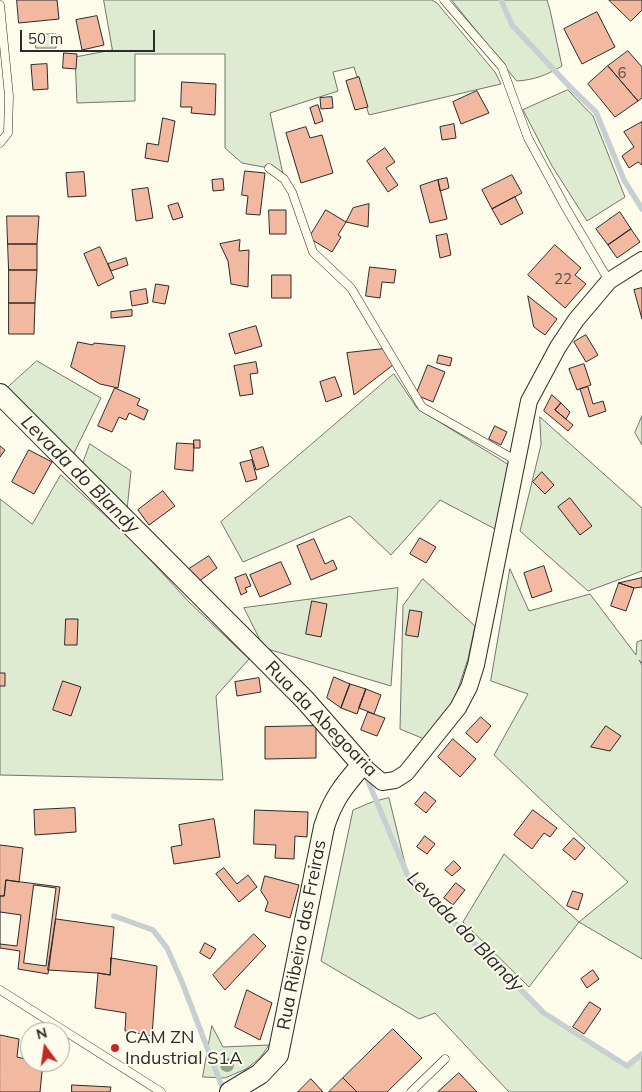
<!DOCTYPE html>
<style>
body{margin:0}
#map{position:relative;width:642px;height:1092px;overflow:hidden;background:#fdfbea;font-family:Mulish,sans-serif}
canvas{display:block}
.north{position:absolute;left:20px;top:1022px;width:50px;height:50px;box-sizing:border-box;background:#fdfbea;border:1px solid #a9a89e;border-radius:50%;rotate:346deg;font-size:14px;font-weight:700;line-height:20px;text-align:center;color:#2b2b2b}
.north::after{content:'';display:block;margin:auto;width:18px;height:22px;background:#c62828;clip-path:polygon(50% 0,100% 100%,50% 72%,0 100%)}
.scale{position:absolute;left:20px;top:30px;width:135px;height:22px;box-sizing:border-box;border:2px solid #2b2b2b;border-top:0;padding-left:6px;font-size:15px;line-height:18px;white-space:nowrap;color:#2b2b2b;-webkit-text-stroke:4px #fdfbea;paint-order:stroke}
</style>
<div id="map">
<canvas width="642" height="1092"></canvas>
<div class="north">N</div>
<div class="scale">50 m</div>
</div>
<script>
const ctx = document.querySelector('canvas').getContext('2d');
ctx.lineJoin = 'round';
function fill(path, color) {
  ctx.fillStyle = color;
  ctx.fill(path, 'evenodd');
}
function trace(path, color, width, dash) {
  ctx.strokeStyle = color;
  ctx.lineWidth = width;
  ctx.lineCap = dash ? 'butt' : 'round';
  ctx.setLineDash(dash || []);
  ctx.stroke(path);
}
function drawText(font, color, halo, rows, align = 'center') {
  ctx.font = font + ' Mulish,sans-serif';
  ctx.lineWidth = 4;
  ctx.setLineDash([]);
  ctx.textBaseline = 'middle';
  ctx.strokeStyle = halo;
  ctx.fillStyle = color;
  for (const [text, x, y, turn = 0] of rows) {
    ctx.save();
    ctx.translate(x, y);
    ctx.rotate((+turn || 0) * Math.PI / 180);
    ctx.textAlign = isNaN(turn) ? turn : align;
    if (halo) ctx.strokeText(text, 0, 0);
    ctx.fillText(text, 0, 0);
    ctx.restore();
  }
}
const green = new Path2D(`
 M 104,0 L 432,0 L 437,3 L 495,72 L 501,84 L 369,115 L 354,67 L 333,72 L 338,91 L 270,113 L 284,179 L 269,168 L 242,163 L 225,148 L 225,54 L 135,54 L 135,101 L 77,103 L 75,57 L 112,50 Z
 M 452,0 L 547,0 L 550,10 L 562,66 C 547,75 534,80 517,81 Z
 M 36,34 L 56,34 L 56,48 L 36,48 Z
 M 568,90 L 593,116 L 625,197 L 587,221 L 552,166 L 523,110 Z
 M 37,361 L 101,398 L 72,457 L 5,390 Z
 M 394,374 L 417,408 L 514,468 L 497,530 L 440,500 L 391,555 L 350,516 L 243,562 L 221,522 Z
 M 642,416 L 642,445 L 635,433 Z
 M 540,417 L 642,508 L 642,571 L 588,591 L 520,531 L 541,445 Z
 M 90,444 L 131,471 L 127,510 L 82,466 Z
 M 61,475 L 132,540 L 189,602 L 249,659 L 216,696 L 223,780 L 0,775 L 0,499 L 32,524 Z
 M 510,569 L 529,611 L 590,594 L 636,655 L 637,642 L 642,640 L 642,663 L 639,660 L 642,665 L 642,959 L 579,922 L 529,987 L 463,922 L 504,854 L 579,922 L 628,882 L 494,755 L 528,694 L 491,681 Z
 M 423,579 L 475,626 L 468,659 L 455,698 L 429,741 L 400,729 L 403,606 Z
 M 398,588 L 391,686 L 264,648 L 244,608 Z
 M 389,798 L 408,876 L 544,1013 L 626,1066 L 642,1054 L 642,1092 L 509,1092 L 435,1013 L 419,1019 L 321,961 L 353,810 L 372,802 Z
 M 212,1026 L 223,1047 L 269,1045 L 260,1058 L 246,1069 L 225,1078 L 203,1077 Z`);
fill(green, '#deebd1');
trace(green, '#74746e', 1);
trace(new Path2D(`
 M 501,0 L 512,25 L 570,87 L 596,112 L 624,180 L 642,209
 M 365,774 L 408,876 L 544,1013 L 627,1066 L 642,1054
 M 114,916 L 153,930 L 167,948 L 182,982 L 221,1084`), '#c7d0d0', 5.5);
const building = new Path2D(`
 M 17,0 L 57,0 L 59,19 L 19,23 Z
 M 609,0 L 642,0 L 642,10 L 631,21 Z
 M 597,12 L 615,47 L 582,64 L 564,29 Z
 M 97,16 L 104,45 L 82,50 L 76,20 Z
 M 628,51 L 642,67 L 642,98 L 638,101 L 608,66 Z
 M 64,53 L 77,54 L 76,69 L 63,68 Z
 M 47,64 L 48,89 L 33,90 L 31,65 Z
 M 608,66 L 638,101 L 615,117 L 588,84 Z
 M 359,77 L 368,107 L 355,110 L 346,81 Z
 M 182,82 L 216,84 L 215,115 L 191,113 L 192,107 L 181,107 Z
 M 477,91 L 489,113 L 461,124 L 453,102 Z
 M 332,97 L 333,108 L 321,109 L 320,98 Z
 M 318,105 L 323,121 L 315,124 L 310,108 Z
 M 163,118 L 175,121 L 168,162 L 145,158 L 147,143 L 158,145 Z
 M 642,122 L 642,165 L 638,162 L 629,168 L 622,156 L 634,147 L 624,132 Z
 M 454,124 L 456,138 L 442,140 L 440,127 Z
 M 306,127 L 310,138 L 322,135 L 333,173 L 301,183 L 286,133 Z
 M 385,148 L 395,162 L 386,168 L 398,185 L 388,192 L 367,161 Z
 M 245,171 L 265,173 L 260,215 L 246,214 L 248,196 L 242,195 Z
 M 84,172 L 86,196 L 68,197 L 66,173 Z
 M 512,175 L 522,193 L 492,209 L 482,190 Z
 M 447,178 L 449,188 L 440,191 L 438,180 Z
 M 223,179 L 224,190 L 213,191 L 212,180 Z
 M 438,180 L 447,219 L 430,223 L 420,186 Z
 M 148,188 L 153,218 L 136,221 L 132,190 Z
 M 515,197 L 523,213 L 501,225 L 492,209 Z
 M 178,203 L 183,217 L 173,220 L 168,206 Z
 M 369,204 L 368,227 L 346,222 L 353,208 Z
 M 269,210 L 286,210 L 286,234 L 270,234 Z
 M 326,210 L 346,222 L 338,235 L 341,237 L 332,252 L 309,238 Z
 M 620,212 L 631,229 L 608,245 L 596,229 Z
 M 7,216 L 39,216 L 37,244 L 8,244 Z
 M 631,229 L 640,242 L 617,258 L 608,245 Z
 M 447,234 L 451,255 L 440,258 L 436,236 Z
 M 240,240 L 239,251 L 249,250 L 248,287 L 231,284 L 228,261 L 220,244 Z
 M 8,244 L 37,244 L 37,270 L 9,270 Z
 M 555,245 L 581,268 L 575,275 L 586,284 L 565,308 L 528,275 Z
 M 100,247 L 114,278 L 98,286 L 84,254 Z
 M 126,258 L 128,265 L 111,271 L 108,264 Z
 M 370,267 L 396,270 L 394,283 L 382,282 L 380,298 L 366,296 Z
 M 9,270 L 37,270 L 35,303 L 9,303 Z
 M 272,275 L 291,275 L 291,298 L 272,298 Z
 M 156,284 L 169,286 L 165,304 L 153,302 Z
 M 642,288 L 642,319 L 634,290 Z
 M 146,289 L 148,303 L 132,306 L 130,292 Z
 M 528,296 L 557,319 L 545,335 L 534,327 Z
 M 9,303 L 35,303 L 34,334 L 9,334 Z
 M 132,310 L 132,316 L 111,318 L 111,312 Z
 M 256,326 L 262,346 L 235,354 L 229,334 Z
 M 586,335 L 598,355 L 586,362 L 574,342 Z
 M 78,342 L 93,345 L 94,343 L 125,346 L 118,388 L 100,384 L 71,367 Z
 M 383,349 L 393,365 L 354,395 L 347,353 Z
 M 439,355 L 452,358 L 450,366 L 437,363 Z
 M 256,362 L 258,373 L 250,374 L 253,394 L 240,396 L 234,366 Z
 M 584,364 L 591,385 L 577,390 L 569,369 Z
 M 428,365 L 445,372 L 433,402 L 416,395 Z
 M 335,377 L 342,396 L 326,402 L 320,382 Z
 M 588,387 L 593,404 L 603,401 L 606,411 L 589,417 L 580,389 Z
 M 115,388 L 140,399 L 137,405 L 148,410 L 144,420 L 129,413 L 126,420 L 119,417 L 112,432 L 98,426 Z
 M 552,395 L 561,403 L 555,410 L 573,425 L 568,431 L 544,411 Z
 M 561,403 L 570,412 L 566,419 L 555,410 Z
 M 495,426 L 507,432 L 501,445 L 489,439 Z
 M 194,440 L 200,440 L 200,448 L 194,448 Z
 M 177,443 L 194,444 L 193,471 L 175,469 Z
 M 0,446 L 5,450 L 0,457 Z
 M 263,447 L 269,466 L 256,470 L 250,451 Z
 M 29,450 L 52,462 L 34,494 L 12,482 Z
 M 252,460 L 257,479 L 246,482 L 240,463 Z
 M 542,472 L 554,485 L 545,494 L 533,482 Z
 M 163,491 L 175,506 L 149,525 L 138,510 Z
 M 570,498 L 592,526 L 580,535 L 558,507 Z
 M 420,538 L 436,547 L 426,563 L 410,554 Z
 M 314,539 L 325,564 L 333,560 L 337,569 L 311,580 L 297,546 Z
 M 209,556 L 217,568 L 198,582 L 189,569 Z
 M 281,562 L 291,584 L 260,597 L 250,575 Z
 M 544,566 L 552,591 L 532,598 L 524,573 Z
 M 246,574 L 251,586 L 245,588 L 247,592 L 241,595 L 235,578 Z
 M 642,578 L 642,587 L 634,588 L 619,583 Z
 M 619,583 L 634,588 L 626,611 L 611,606 Z
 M 312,601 L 327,604 L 321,637 L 306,634 Z
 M 410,610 L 422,612 L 418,637 L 406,635 Z
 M 66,619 L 78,619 L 77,645 L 65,645 Z
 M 0,673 L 5,673 L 5,686 L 0,686 Z
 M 334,677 L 350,684 L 341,708 L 327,698 Z
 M 259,678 L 261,692 L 237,696 L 235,682 Z
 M 63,681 L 81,687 L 71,716 L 53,710 Z
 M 350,684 L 366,689 L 357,714 L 341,708 Z
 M 366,689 L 381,695 L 374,714 L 359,708 Z
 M 368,712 L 385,718 L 377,736 L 361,730 Z
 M 481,717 L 491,726 L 477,743 L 466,733 Z
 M 316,726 L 316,758 L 265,759 L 265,727 Z
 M 606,726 L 621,736 L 610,751 L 591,747 Z
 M 453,739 L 476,759 L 460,777 L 438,757 Z
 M 425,792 L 436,801 L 426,813 L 415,804 Z
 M 75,808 L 76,832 L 35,835 L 34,810 Z
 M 255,810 L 308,812 L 307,837 L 295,836 L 294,859 L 275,858 L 276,845 L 254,844 Z
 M 533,810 L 557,828 L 550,837 L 544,833 L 532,849 L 514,835 Z
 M 214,819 L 220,857 L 174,864 L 171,847 L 182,845 L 179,825 Z
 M 425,836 L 435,844 L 427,854 L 417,847 Z
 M 574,838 L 585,848 L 575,860 L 563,850 Z
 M 0,845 L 23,848 L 19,882 L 6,880 L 4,896 L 0,896 Z
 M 454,861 L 461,868 L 452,876 L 445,870 Z
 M 224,868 L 237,884 L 248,875 L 257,887 L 239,902 L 216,874 Z
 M 265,876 L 299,885 L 290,918 L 265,911 L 268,902 L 261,891 Z
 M 6,880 L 60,887 L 48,974 L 18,969 L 20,951 L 0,948 L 0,896 L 4,896 Z
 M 456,883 L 465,890 L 453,905 L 444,898 Z
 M 34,885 L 56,888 L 46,966 L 24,963 Z
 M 573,891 L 583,894 L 578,910 L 567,906 Z
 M 0,912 L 21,915 L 17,946 L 0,944 Z
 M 56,919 L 114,927 L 110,975 L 98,973 L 48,970 Z
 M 254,934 L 266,946 L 225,990 L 213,975 Z
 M 205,943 L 216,949 L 210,959 L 200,953 Z
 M 111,958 L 157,966 L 152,1036 L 125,1031 L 126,1013 L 95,1008 L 98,973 L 110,975 Z
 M 593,970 L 599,979 L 587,988 L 581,979 Z
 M 247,990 L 272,1003 L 260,1040 L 235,1027 Z
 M 590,1002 L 601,1009 L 584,1034 L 573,1027 Z
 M 393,1029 L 422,1058 L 387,1092 L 357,1092 L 343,1078 Z
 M 0,1035 L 19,1039 L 17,1057 L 30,1060 L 30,1062 L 43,1062 L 40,1092 L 0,1092 Z
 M 459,1073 L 477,1092 L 438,1092 Z
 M 343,1078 L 357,1092 L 329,1092 Z
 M 311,1079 L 323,1092 L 298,1092 Z
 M 72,1085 L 111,1087 L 110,1092 L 72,1092 Z`);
fill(building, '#f2b8a0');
trace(building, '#2b2b2b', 1);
const service = new Path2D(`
 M 444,0 L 502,67 L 528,138 L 566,208 L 609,281
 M 0,5 L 9,96 L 8,133 L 0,143
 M 269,168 L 284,179 L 292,192 L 313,252 L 351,288 L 422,407 L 517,461
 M 0,990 L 161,1092
 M 411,1092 L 445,1059`);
const minor = new Path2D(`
 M 362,765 L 382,782 L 395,780 L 406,773 L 458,708 L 469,687 L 476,665 L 529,401 L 558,347 L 576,320 L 609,281 L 642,260`);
const tertiary = new Path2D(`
 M 0,394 L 305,700 L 362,765 C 343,786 332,801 324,827 L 278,1055 L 260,1074 L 230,1092`);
trace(service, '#2b2b2b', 9);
trace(minor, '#2b2b2b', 18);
trace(tertiary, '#2b2b2b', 22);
trace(service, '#fdfbea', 8);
trace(minor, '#fdfbea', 16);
trace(tertiary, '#fdfbea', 20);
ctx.fillStyle = '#8ea78a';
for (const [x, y] of [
 [227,1065]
]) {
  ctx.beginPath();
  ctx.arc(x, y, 7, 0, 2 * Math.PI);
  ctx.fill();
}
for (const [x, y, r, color] of [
 [115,1048,5,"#c62828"]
]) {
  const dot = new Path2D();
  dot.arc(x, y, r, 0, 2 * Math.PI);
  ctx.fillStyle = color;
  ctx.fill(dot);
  trace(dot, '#fdfbea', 2);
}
drawText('15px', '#5d4e48', null, [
 ["6",622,73],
 ["22",563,279]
]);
drawText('18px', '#2b2b2b', '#fdfbea', [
 ["Rua da Abegoaria",321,719,46],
 ["Rua Ribeiro das Freiras",302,935,-79]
]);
drawText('18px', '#2b2b2b', '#fdfbea', [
 ["CAM ZN",125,1038],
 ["Industrial S1A",125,1059]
], 'left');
drawText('italic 19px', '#2b2b2b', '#fdfbea', [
 ["Levada do Blandy",80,475,45],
 ["Levada do Blandy",465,932,46]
]);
</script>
